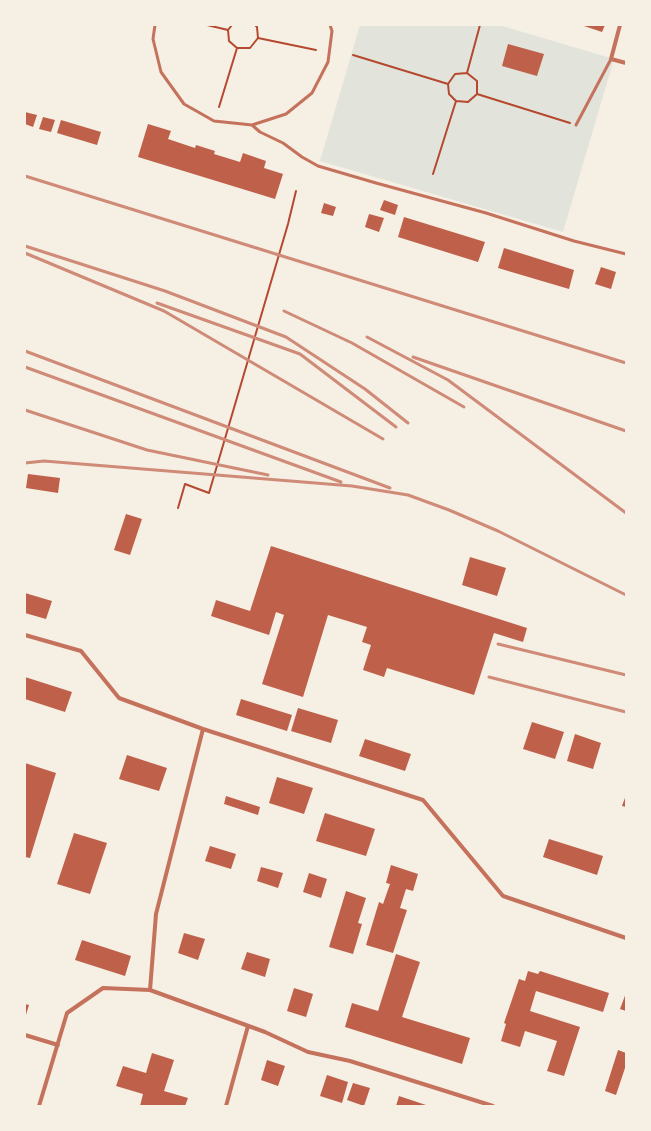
<!DOCTYPE html>
<style>
body{margin:0}
#map{position:relative;width:651px;height:1131px;overflow:hidden;background:#f6efe4;font-family:"Source Sans 3",sans-serif}
canvas{display:block}
.frame{position:absolute;inset:0;border:26px solid #f6efe4;pointer-events:none}
</style>
<div id="map">
<canvas width="651" height="1131"></canvas>
<div class="frame"></div>
</div>
<script>
const ctx = document.querySelector('canvas').getContext('2d');
ctx.lineJoin = 'round';
function fill(path, color) {
  ctx.fillStyle = color;
  ctx.fill(path, 'evenodd');
}
function trace(path, color, width, dash) {
  ctx.strokeStyle = color;
  ctx.lineWidth = width;
  ctx.lineCap = dash ? 'butt' : 'round';
  ctx.setLineDash(dash || []);
  ctx.stroke(path);
}
fill(new Path2D(`
 M 360,25 L 499,25 L 614,59 L 563,232 L 320,161 Z`), '#e2e4dc');
fill(new Path2D(`
 M 581,25 L 605,25 L 602,32 Z
 M 508,44 L 544,54 L 537,76 L 502,66 Z
 M 25,112 L 37,115 L 33,127 L 25,124 Z
 M 43,117 L 55,120 L 51,132 L 39,129 Z
 M 61,120 L 101,132 L 97,145 L 57,133 Z
 M 148,124 L 171,131 L 168,139 L 195,148 L 196,145 L 215,151 L 214,154 L 240,162 L 243,153 L 266,161 L 264,168 L 283,174 L 275,199 L 138,157 Z
 M 384,200 L 398,205 L 395,215 L 380,210 Z
 M 324,203 L 336,207 L 333,216 L 321,213 Z
 M 369,214 L 384,218 L 379,232 L 365,227 Z
 M 404,217 L 485,242 L 478,262 L 398,237 Z
 M 504,248 L 574,270 L 569,289 L 498,268 Z
 M 601,267 L 616,272 L 611,289 L 595,284 Z
 M 28,474 L 60,478 L 58,493 L 26,488 Z
 M 126,514 L 142,519 L 130,555 L 114,550 Z
 M 271,546 L 527,628 L 523,642 L 494,633 L 474,695 L 387,668 L 384,677 L 363,670 L 371,645 L 362,642 L 367,627 L 328,615 L 303,697 L 262,684 L 284,615 L 276,612 L 269,635 L 211,616 L 216,600 L 250,611 Z
 M 470,557 L 506,568 L 497,596 L 462,585 Z
 M 25,593 L 52,601 L 46,619 L 25,613 Z
 M 25,677 L 72,692 L 65,712 L 25,699 Z
 M 241,699 L 292,715 L 287,731 L 236,715 Z
 M 298,708 L 338,720 L 331,743 L 291,731 Z
 M 532,722 L 564,732 L 555,759 L 523,749 Z
 M 575,734 L 601,743 L 593,769 L 567,761 Z
 M 365,739 L 411,754 L 405,771 L 359,756 Z
 M 127,755 L 167,768 L 159,791 L 119,779 Z
 M 25,763 L 56,773 L 30,858 L 25,857 Z
 M 277,777 L 313,788 L 304,814 L 269,803 Z
 M 626,795 L 626,807 L 622,806 Z
 M 226,796 L 260,807 L 258,815 L 224,804 Z
 M 325,813 L 375,829 L 366,856 L 316,841 Z
 M 74,833 L 107,843 L 90,894 L 57,884 Z
 M 549,839 L 603,856 L 597,875 L 543,857 Z
 M 210,846 L 236,854 L 231,869 L 205,861 Z
 M 391,865 L 418,874 L 413,891 L 406,889 L 400,908 L 407,910 L 393,953 L 366,945 L 379,902 L 383,904 L 390,884 L 386,883 Z
 M 261,867 L 283,873 L 278,888 L 257,881 Z
 M 309,873 L 327,879 L 321,898 L 303,892 Z
 M 346,891 L 366,898 L 358,923 L 362,924 L 353,954 L 329,947 Z
 M 184,933 L 205,939 L 198,960 L 178,953 Z
 M 82,940 L 131,956 L 125,976 L 75,960 Z
 M 247,952 L 270,959 L 265,977 L 241,969 Z
 M 396,954 L 420,962 L 402,1017 L 470,1038 L 462,1064 L 345,1027 L 352,1003 L 378,1011 Z
 M 528,971 L 538,974 L 540,971 L 609,993 L 603,1012 L 536,991 L 530,1011 L 580,1027 L 564,1076 L 547,1071 L 557,1041 L 525,1031 L 520,1047 L 501,1041 L 506,1024 L 504,1023 L 519,979 L 525,981 Z
 M 294,988 L 313,994 L 306,1017 L 287,1011 Z
 M 626,993 L 626,1011 L 620,1009 Z
 M 25,1004 L 29,1005 L 25,1018 Z
 M 618,1050 L 626,1053 L 626,1065 L 616,1095 L 605,1091 Z
 M 152,1053 L 174,1060 L 164,1091 L 188,1098 L 185,1106 L 140,1106 L 143,1094 L 116,1086 L 123,1066 L 146,1073 Z
 M 267,1060 L 285,1066 L 278,1086 L 261,1080 Z
 M 327,1075 L 348,1082 L 342,1103 L 320,1096 Z
 M 353,1083 L 370,1088 L 364,1106 L 347,1100 Z
 M 399,1096 L 429,1106 L 396,1106 Z`), '#bf614a');
trace(new Path2D(`
 M 207,25 L 228,30
 M 232,25 L 228,30 L 229,41 L 237,48 L 250,48 L 258,38 L 257,27 L 255,25
 M 258,38 L 316,50
 M 353,55 L 448,84
 M 467,73 L 477,81 L 477,94 L 468,102 L 456,101 L 449,94 L 448,84 L 455,74 Z
 M 467,73 L 480,25
 M 477,94 L 570,123
 M 219,107 L 237,48
 M 433,174 L 456,101
 M 178,508 L 185,484 L 209,493 L 288,224 L 296,191`), '#b5482f', 2);
trace(new Path2D(`
 M 155,25 L 153,39 L 161,72 L 184,104 L 214,121 L 252,125 L 286,114 L 312,93 L 328,62 L 332,31 L 330,25
 M 252,125 L 260,132 L 283,143 L 302,157 L 318,166 L 376,183 L 486,213 L 574,241 L 626,254
 M 576,125 L 611,59`), '#c5725c', 3);
trace(new Path2D(`
 M 620,25 L 611,59 L 626,63
 M 25,635 L 81,651 L 119,698 L 203,729 L 423,800 L 503,896 L 626,938
 M 203,729 L 156,914 L 150,990 L 265,1032 L 308,1052 L 350,1061 L 493,1106
 M 25,1035 L 58,1045
 M 39,1106 L 67,1013 L 103,988 L 150,990
 M 226,1106 L 248,1026`), '#c5725c', 4);
trace(new Path2D(`
 M 25,176 L 626,363
 M 25,246 L 165,291 L 286,337 L 365,389 L 408,423
 M 25,253 L 164,311 L 383,439
 M 157,303 L 300,354 L 396,427
 M 284,311 L 352,343 L 464,407
 M 367,337 L 448,380 L 626,513
 M 25,351 L 390,488
 M 413,357 L 626,431
 M 25,367 L 341,482
 M 25,410 L 147,450 L 268,475
 M 25,463 L 44,461 L 143,469 L 352,486 L 408,495 L 449,510 L 498,531 L 626,595
 M 498,644 L 626,675
 M 489,677 L 626,712`), '#cf8b77', 3);
</script>
